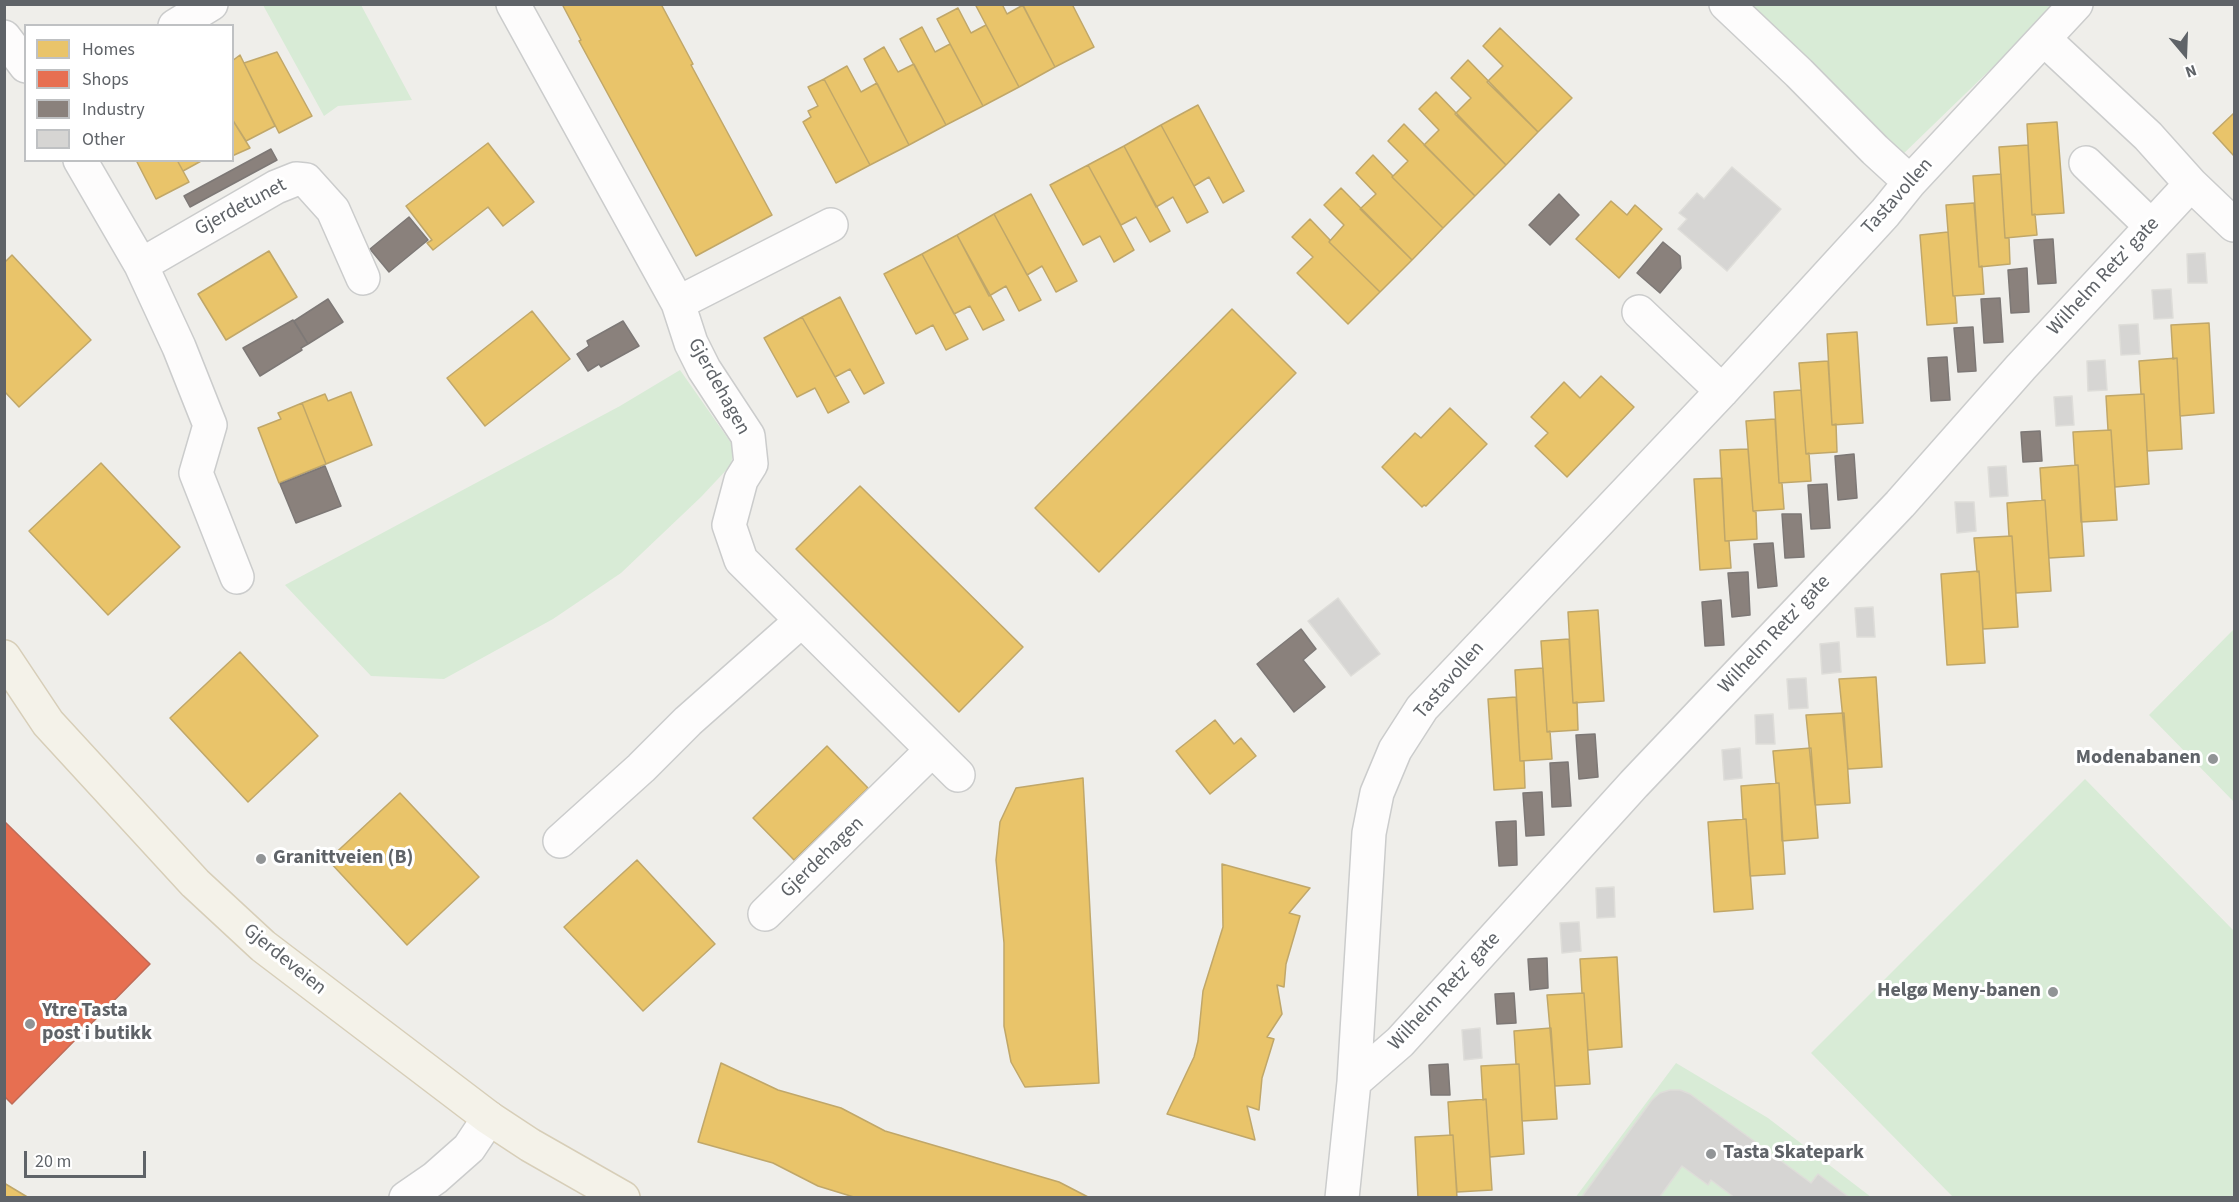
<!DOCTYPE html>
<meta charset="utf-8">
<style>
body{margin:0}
#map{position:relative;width:2239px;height:1202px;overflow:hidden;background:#efeeea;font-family:"Source Sans 3",sans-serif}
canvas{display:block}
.frame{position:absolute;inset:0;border:6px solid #5f6368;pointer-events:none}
.legend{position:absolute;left:24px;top:24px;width:210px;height:138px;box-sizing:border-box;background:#fff;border:2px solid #bfc1c3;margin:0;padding:8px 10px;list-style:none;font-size:18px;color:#5f6368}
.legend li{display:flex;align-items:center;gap:12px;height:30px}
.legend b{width:30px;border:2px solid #bfc1c3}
.north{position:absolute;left:2155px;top:24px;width:60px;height:60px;-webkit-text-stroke:4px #fff;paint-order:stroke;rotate:161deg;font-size:16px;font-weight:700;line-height:24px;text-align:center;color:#5f6368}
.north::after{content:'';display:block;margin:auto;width:21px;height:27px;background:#5f6368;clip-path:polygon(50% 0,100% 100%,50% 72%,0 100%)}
.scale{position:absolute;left:24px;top:1151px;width:122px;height:27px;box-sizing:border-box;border:3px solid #5f6368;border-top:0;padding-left:8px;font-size:18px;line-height:21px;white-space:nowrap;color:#5f6368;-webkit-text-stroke:4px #fff;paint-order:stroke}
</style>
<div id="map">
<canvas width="2239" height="1202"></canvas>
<div class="frame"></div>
<ul class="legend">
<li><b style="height:16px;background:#e9c46a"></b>Homes</li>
<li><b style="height:16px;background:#e76f51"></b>Shops</li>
<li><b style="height:16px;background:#8a817c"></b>Industry</li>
<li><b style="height:16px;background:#d6d5d3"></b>Other</li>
</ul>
<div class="north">N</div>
<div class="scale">20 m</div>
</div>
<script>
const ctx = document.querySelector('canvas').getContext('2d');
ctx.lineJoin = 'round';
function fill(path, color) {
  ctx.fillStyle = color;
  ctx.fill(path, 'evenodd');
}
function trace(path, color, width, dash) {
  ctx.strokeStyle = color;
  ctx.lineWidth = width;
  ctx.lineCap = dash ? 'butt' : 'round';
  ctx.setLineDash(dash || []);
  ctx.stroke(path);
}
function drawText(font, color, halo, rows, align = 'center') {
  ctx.font = font + ' "Source Sans 3",sans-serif';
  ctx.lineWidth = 6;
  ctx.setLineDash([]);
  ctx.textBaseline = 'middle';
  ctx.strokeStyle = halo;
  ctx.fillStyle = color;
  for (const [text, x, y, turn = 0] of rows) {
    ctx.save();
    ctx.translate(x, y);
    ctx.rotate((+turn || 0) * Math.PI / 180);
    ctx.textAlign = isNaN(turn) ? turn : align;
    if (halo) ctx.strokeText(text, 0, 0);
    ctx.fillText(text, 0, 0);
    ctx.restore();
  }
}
fill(new Path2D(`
 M 1752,4 L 2057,5 L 1899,158 L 1750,13 Z
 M 263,5 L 361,5 L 412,100 L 338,106 L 324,116 Z
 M 680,370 L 734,447 L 731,465 L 701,497 L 621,573 L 553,619 L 444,679 L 371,676 L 285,585 L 620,406 Z
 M 2234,629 L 2234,802 L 2149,715 Z
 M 2085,779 L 2234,931 L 2234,1197 L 1953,1197 L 1811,1053 Z
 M 1676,1063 L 1768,1118 L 1871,1197 L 1575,1198 Z`), '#d8ebd6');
const homes = new Path2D(`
 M 562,4 L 661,4 L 693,64 L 691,65 L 772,215 L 696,256 L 579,41 L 581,40 Z
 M 975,4 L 1002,4 L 1007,14 L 1023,5 L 1055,67 L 1019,87 Z
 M 1022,4 L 1072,4 L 1094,47 L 1055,67 Z
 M 958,8 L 971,33 L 986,25 L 1019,87 L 983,106 L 937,19 Z
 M 922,27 L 935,52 L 950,44 L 983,106 L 946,125 L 900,39 Z
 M 1500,28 L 1572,98 L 1538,132 L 1487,82 L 1503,66 L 1483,46 Z
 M 884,47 L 898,72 L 914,64 L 946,125 L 909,145 L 864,59 Z
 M 277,52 L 312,116 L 279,133 L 244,63 Z
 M 240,55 L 275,126 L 246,141 L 232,119 L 232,61 Z
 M 1468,60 L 1538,132 L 1506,165 L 1455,114 L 1471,98 L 1451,78 Z
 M 847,66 L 861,92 L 877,83 L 909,145 L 870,165 L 824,79 Z
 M 824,79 L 870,165 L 836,183 L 803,122 L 811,117 L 808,111 L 818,106 L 808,87 Z
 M 1436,92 L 1506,165 L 1475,196 L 1424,145 L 1439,130 L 1419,109 Z
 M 1198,105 L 1244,191 L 1223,203 L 1209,177 L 1194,186 L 1161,125 Z
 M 2234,113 L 2234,156 L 2213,133 Z
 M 232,119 L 250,148 L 232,156 Z
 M 2057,122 L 2064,213 L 2032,215 L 2027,124 Z
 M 1404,124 L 1475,196 L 1443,228 L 1392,177 L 1408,161 L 1388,141 Z
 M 1161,125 L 1208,212 L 1187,223 L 1173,197 L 1156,207 L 1124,146 Z
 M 488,143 L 534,202 L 503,226 L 488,207 L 433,250 L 427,243 L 432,240 L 406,206 Z
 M 2028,145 L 2032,215 L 2035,214 L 2037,235 L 2005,238 L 1999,147 Z
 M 1124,146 L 1170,231 L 1150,242 L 1136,217 L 1121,225 L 1088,165 Z
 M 1373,155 L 1393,176 L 1392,177 L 1443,228 L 1412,260 L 1360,209 L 1376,194 L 1356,173 Z
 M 136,160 L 177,160 L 189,182 L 156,199 Z
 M 177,160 L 203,160 L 183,171 Z
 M 1088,165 L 1134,250 L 1114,262 L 1100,236 L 1083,245 L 1050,185 Z
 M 2001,174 L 2005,238 L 2009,238 L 2010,264 L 1979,267 L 1973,176 Z
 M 1341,188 L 1412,260 L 1380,292 L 1329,242 L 1344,225 L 1324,205 Z
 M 1031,194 L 1077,281 L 1056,292 L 1042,266 L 1027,275 L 994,214 Z
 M 1611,201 L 1627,215 L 1635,205 L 1662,229 L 1619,278 L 1576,239 Z
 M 1974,203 L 1979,267 L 1982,266 L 1984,294 L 1953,296 L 1946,205 Z
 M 994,214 L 1041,300 L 1019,311 L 1006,286 L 989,296 L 957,235 Z
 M 1310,219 L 1330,240 L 1329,242 L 1380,292 L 1348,324 L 1297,273 L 1313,257 L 1292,237 Z
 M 1948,232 L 1953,296 L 1955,296 L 1957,323 L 1927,325 L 1920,235 Z
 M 957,235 L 1004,320 L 983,330 L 970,306 L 954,314 L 922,254 Z
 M 269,251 L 297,297 L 226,340 L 198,294 Z
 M 922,254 L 968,339 L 946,350 L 933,325 L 916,334 L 884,274 Z
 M 12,255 L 91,340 L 19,407 L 4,391 L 4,263 Z
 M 840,297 L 884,383 L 864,394 L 850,369 L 835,377 L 802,317 Z
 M 1232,309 L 1296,373 L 1099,572 L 1035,508 Z
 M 532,311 L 570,359 L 485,426 L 447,378 Z
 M 802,317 L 849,402 L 828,413 L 815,388 L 797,397 L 764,338 Z
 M 2209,323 L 2214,413 L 2180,416 L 2177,358 L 2173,359 L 2171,325 Z
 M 1857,332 L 1863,423 L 1832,425 L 1827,334 Z
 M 2177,358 L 2182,449 L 2147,451 L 2144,394 L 2141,394 L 2139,361 Z
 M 1828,361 L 1832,425 L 1836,424 L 1837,452 L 1806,454 L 1799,363 Z
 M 1601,376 L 1634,407 L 1567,477 L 1535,446 L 1548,433 L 1531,417 L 1564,382 L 1580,398 Z
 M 1801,390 L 1806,454 L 1809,453 L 1811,481 L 1779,483 L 1774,392 Z
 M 351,392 L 372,445 L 326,464 L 302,403 L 325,394 L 328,401 Z
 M 2144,394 L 2149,484 L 2115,487 L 2111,430 L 2108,430 L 2106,396 Z
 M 302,403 L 326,464 L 279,483 L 258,428 L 281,419 L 278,413 Z
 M 1450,408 L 1487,444 L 1426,506 L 1424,505 L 1422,507 L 1382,467 L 1415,433 L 1421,438 Z
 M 1775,419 L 1779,483 L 1782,483 L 1784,509 L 1753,511 L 1746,421 Z
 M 2111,430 L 2117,520 L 2081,522 L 2078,465 L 2075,465 L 2073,432 Z
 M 1748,449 L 1753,511 L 1756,512 L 1757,539 L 1725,541 L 1720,450 Z
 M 101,463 L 180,547 L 108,615 L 29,531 Z
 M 2078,465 L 2084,556 L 2049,558 L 2045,500 L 2042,500 L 2040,468 Z
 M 1722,478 L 1725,541 L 1729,541 L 1731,568 L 1700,570 L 1694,479 Z
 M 860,486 L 1023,647 L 959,712 L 796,549 Z
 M 2045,500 L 2051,591 L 2016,593 L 2012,536 L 2009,536 L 2007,503 Z
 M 2012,536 L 2018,627 L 1983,629 L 1979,571 L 1977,572 L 1974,538 Z
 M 1979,571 L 1985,663 L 1947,665 L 1941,574 Z
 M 1598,610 L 1604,701 L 1573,703 L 1568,612 Z
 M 1569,639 L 1573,703 L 1577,702 L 1578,730 L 1547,732 L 1541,641 Z
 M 240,652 L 318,736 L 248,802 L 170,718 Z
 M 1543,668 L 1547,732 L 1550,731 L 1552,759 L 1520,761 L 1515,670 Z
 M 1876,677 L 1882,767 L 1848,769 L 1839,679 Z
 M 1516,697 L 1520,761 L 1524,761 L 1525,788 L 1494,790 L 1488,699 Z
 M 1844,713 L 1850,803 L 1815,805 L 1806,715 Z
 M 1215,720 L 1234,744 L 1241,738 L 1256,756 L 1210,794 L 1176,751 Z
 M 827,746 L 868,788 L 794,860 L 753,818 Z
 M 1811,748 L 1818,838 L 1782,841 L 1779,783 L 1776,783 L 1773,751 Z
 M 1083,778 L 1099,1083 L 1025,1087 L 1011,1062 L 1004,1026 L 1004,943 L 996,860 L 1000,822 L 1016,788 Z
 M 1779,783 L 1785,874 L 1750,876 L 1746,819 L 1743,819 L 1741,786 Z
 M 400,793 L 479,877 L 407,945 L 328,860 Z
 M 1746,819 L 1753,909 L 1714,912 L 1708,822 Z
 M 637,860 L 715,944 L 643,1011 L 564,927 Z
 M 1222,864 L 1310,888 L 1289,913 L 1300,916 L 1286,964 L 1284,987 L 1277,985 L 1282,1014 L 1267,1037 L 1274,1039 L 1262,1078 L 1259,1110 L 1247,1106 L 1255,1140 L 1167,1114 L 1194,1057 L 1198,1041 L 1203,991 L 1223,927 Z
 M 1617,957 L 1622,1047 L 1588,1050 L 1584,993 L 1582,993 L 1580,959 Z
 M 1584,993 L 1590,1084 L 1555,1086 L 1547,995 Z
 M 1551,1028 L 1557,1119 L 1522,1121 L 1519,1064 L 1516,1064 L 1514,1031 Z
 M 721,1063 L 778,1090 L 841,1108 L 885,1131 L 1059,1182 L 1090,1198 L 857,1198 L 818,1186 L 773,1163 L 698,1142 Z
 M 1519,1064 L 1524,1154 L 1490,1157 L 1486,1099 L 1483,1100 L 1481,1066 Z
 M 1486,1099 L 1492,1190 L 1457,1192 L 1453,1135 L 1450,1135 L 1448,1102 Z
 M 1453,1135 L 1457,1198 L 1418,1198 L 1415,1137 Z
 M 4,1183 L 29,1198 L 4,1198 Z`);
fill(homes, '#e9c46a');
trace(homes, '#c0a769', 1.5);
const shops = new Path2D(`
 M 4,821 L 150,964 L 12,1104 L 4,1096 Z`);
fill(shops, '#e76f51');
trace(shops, '#be6b58', 1.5);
const industry = new Path2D(`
 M 271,149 L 277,160 L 190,207 L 184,196 Z
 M 1559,194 L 1579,215 L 1550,245 L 1529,225 Z
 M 409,217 L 428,240 L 389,272 L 370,249 Z
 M 2053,239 L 2056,283 L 2038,284 L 2034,240 Z
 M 1663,242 L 1680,256 L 1681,268 L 1660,293 L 1637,273 Z
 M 2027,268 L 2029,312 L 2011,313 L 2008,270 Z
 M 2000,298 L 2003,342 L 1984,343 L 1981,299 Z
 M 328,299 L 343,322 L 308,344 L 294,321 Z
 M 293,320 L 308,344 L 301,348 L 302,350 L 260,376 L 243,348 Z
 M 623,321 L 639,346 L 601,367 L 599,364 L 588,371 L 577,354 L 589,346 L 587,341 Z
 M 1973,327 L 1976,371 L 1958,372 L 1954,328 Z
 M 1947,357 L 1950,400 L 1931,401 L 1928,358 Z
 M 2040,431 L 2042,461 L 2023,462 L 2021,432 Z
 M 1854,454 L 1857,498 L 1838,500 L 1835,456 Z
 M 325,466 L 341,506 L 296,523 L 280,484 Z
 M 1827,484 L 1830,528 L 1811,529 L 1808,485 Z
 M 1782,514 L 1801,514 L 1804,557 L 1785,558 Z
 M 1773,543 L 1777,586 L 1758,588 L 1754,544 Z
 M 1748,572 L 1750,615 L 1732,617 L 1728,573 Z
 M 1721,600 L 1724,645 L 1705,646 L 1702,602 Z
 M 1301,629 L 1316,649 L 1303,660 L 1325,687 L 1294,712 L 1257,664 Z
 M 1595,734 L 1598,777 L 1579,779 L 1576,735 Z
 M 1568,762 L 1571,806 L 1552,807 L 1550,763 Z
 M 1542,792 L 1544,835 L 1526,836 L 1523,793 Z
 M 1516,821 L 1517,865 L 1499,866 L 1496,822 Z
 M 1547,958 L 1548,988 L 1530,990 L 1528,959 Z
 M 1514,993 L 1516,1023 L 1497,1024 L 1495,994 Z
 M 1448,1064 L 1450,1095 L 1431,1095 L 1429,1065 Z`);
fill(industry, '#8a817c');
trace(industry, '#7d7876', 1.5);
const building = new Path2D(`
 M 1732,167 L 1781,209 L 1727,271 L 1678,229 L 1687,219 L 1679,213 L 1697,193 L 1704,199 Z
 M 2205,253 L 2207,283 L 2188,283 L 2187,254 Z
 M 2171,289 L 2173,318 L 2154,319 L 2152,290 Z
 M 2138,324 L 2140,354 L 2121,355 L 2119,325 Z
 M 2105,360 L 2107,390 L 2088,391 L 2087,361 Z
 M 2072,396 L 2074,425 L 2056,426 L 2054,397 Z
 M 2006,466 L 2008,496 L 1990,497 L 1988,467 Z
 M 1955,502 L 1974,502 L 1976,531 L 1957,533 Z
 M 1338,598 L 1380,654 L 1351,676 L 1308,621 Z
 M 1873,607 L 1875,637 L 1857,637 L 1855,608 Z
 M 1839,642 L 1841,672 L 1822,674 L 1820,644 Z
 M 1806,678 L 1808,708 L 1789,709 L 1787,679 Z
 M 1773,714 L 1775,744 L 1756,744 L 1755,715 Z
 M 1740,748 L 1742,778 L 1724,780 L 1722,750 Z
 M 1614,887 L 1615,917 L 1597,918 L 1596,888 Z
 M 1579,922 L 1581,951 L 1562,953 L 1560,923 Z
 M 1480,1028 L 1482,1058 L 1464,1060 L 1462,1030 Z
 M 1670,1090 L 1680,1090 L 1690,1094 L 1811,1183 L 1818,1174 L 1850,1198 L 1735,1198 L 1711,1180 L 1708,1185 L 1682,1166 L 1659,1198 L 1581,1198 L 1652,1100 L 1660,1093 Z`);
fill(building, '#d6d5d3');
trace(building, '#deddd9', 1.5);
const minor = new Path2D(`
 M 513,4 L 678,303 L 691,343 L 704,369 L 748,436 L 751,464 L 741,480 L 729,525 L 741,560 L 958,775
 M 1726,4 L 1799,73 L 1875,150 L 1910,182
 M 175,26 L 211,4
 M 4,37 L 26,66
 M 2044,39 L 2148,136 L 2191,184 L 2234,225
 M 80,160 L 141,265 L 179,347 L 210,425 L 196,473 L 237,577
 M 2086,163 L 2151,226
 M 141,265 L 276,187 L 296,179 L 306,180 L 333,210 L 363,278
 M 678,303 L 831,225
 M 1639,312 L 1722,391
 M 560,841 L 641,768 L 688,721 L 801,621
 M 765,914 L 932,750
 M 1354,1082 L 1400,1042 L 1634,784 L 1900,504 L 2021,367 L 2191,184
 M 406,1198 L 435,1178 L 469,1148 L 489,1118
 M 1342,1198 L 1354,1082 L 1369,833 L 1377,793 L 1395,750 L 1422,708 L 1722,391 L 1885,213 L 1910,182 L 2076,4`);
const major = new Path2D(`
 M 4,657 L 48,723 L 195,883 L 263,946 L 489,1118 L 530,1145 L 623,1198`);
trace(minor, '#cbcccc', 36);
trace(major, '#d7ceb8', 36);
trace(minor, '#fdfcfc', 33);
trace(major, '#f4f2e9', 33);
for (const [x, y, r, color] of [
 [2213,759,6,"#919496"],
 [261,859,6,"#919496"],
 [2053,992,6,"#919496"],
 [30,1024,6,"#919496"],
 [1711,1154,6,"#919496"]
]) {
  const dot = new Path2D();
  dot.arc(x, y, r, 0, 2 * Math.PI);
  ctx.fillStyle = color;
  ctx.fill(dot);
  trace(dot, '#fff', 2);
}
drawText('20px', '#5f6368', '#fff', [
 ["Tastavollen",1898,197,-48],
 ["Gjerdetunet",241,208,-28],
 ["Wilhelm Retz' gate",2104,277,-47],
 ["Gjerdehagen",718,387,61],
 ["Wilhelm Retz' gate",1775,635,-47],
 ["Tastavollen",1450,681,-49],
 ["Gjerdehagen",823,858,-44],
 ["Gjerdeveien",284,960,39],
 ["Wilhelm Retz' gate",1445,992,-47]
]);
drawText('bold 20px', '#5f6368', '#fff', [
 ["Modenabanen",2201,759,"right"],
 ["Granittveien (B)",273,859],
 ["Helgø Meny-banen",2041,992,"right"],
 ["Ytre Tasta",42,1012],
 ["post i butikk",42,1035],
 ["Tasta Skatepark",1723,1154]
], 'left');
</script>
